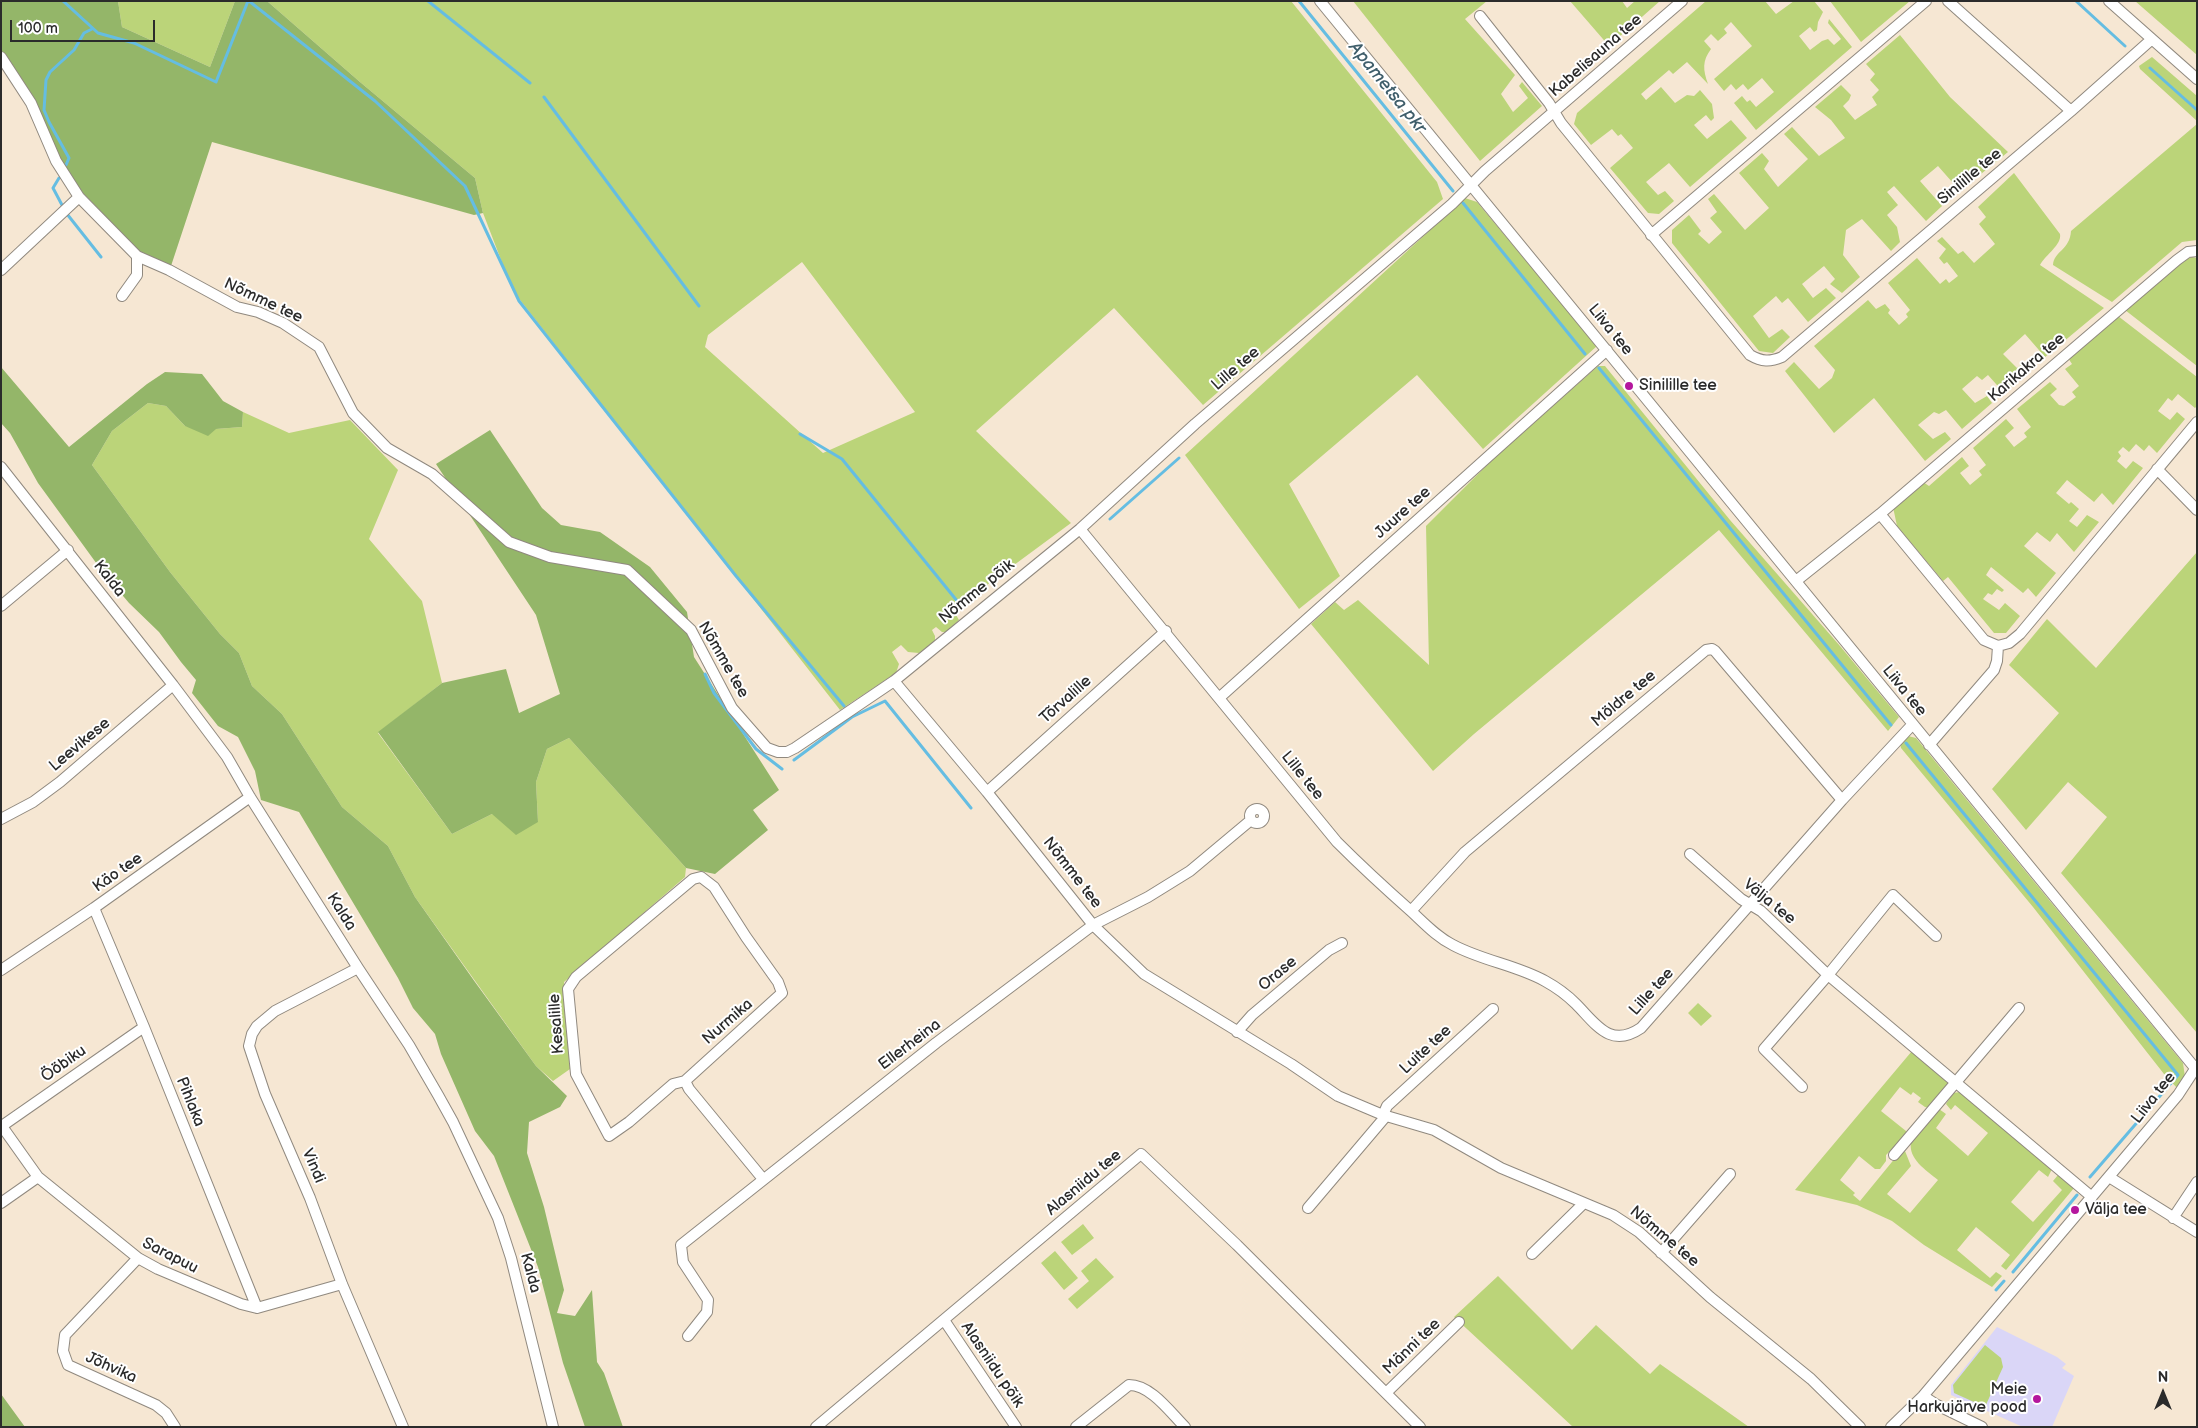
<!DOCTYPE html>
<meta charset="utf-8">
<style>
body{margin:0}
#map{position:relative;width:2198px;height:1428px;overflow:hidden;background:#f6e7d3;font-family:"Balsamiq Sans",sans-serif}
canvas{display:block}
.frame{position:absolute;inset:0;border:2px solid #2b2b2b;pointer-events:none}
.north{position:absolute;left:2138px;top:1368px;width:50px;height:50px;-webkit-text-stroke:4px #fff;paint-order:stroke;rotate:0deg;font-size:14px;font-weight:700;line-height:20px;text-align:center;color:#2b2b2b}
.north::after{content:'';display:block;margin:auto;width:18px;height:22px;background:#2b2b2b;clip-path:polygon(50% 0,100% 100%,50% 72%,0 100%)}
.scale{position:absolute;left:10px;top:20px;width:145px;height:22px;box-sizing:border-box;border:2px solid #2b2b2b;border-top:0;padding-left:6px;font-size:15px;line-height:18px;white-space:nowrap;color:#2b2b2b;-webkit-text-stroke:4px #fff;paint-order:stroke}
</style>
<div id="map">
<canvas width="2198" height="1428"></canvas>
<div class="frame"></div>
<div class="north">N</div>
<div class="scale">100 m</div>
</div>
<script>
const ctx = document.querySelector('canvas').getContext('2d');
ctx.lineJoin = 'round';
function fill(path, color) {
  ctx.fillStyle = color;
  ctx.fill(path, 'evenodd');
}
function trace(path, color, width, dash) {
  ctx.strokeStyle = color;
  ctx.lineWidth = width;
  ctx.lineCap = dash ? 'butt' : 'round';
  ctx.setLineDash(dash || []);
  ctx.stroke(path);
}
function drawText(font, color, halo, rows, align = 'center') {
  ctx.font = font + ' "Balsamiq Sans",sans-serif';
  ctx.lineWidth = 4;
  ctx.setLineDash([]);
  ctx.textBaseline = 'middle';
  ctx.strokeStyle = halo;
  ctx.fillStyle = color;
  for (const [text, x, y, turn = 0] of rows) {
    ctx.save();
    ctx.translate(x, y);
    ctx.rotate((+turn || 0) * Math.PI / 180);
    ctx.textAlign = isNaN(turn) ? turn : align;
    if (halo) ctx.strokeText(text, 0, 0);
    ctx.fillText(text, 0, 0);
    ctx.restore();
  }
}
fill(new Path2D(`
 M 1997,1327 L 2057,1357 L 2066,1364 L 2062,1368 L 2074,1376 L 2052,1427 L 2023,1427 L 1951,1395 L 1951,1385 Z`), '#dad6f7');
fill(new Path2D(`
 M 118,1 L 235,1 L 210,67 L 122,27 Z
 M 267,1 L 1291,1 L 1437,182 L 1443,199 L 1203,405 L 1114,308 L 976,431 L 1071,523 L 953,610 L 959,620 L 946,632 L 942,632 L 936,627 L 932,630 L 935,636 L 935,641 L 919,653 L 908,652 L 901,645 L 892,652 L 899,664 L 896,673 L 840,710 L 513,291 L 483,213 L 475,178 L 360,82 ZM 802,262 L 915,412 L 823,453 L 705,347 L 708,335 Z
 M 1353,1 L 1487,1 L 1465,19 L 1515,75 L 1501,94 L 1513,112 L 1528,98 L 1519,86 L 1522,82 L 1542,106 L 1480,161 Z
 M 1570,1 L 1622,1 L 1627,8 L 1635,1 L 1660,1 L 1609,46 Z
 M 1706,1 L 1765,1 L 1776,14 L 1794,1 L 1814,1 L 1823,12 L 1818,22 L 1817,30 L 1814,32 L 1810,27 L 1799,36 L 1810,50 L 1822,41 L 1828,39 L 1834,45 L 1841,39 L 1828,23 L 1829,19 L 1852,47 L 1756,130 L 1734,103 L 1742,96 L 1747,102 L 1750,100 L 1756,107 L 1774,92 L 1762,78 L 1748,90 L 1743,84 L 1736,90 L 1731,84 L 1724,91 L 1714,79 L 1752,46 L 1731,22 L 1724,29 L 1727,33 L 1718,41 L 1711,34 L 1704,41 L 1711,49 C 1702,61 1703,70 1708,84 L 1687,62 L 1673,74 L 1669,70 L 1641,94 L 1646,100 L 1661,87 L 1675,103 L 1687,95 L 1694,96 L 1700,90 L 1712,104 L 1714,118 L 1711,121 L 1706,115 L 1694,125 L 1707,139 L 1731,120 L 1747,138 L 1690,187 L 1669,163 L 1646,182 L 1658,195 L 1665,191 L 1674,201 L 1659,214 L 1648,213 L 1610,168 L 1633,148 L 1621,134 L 1618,136 L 1612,129 L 1591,145 L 1574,124 L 1577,113 Z
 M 1830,1 L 1910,1 L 1861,42 Z
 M 2135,1 L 2197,1 L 2197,55 Z
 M 1900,35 L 1950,97 L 2008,152 L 1960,191 L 1938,166 L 1920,181 L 1942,206 L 1926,221 L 1894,186 L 1887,192 L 1898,205 L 1887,215 L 1897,227 L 1900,242 L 1891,251 L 1862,219 L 1846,230 L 1843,255 L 1860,277 L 1842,293 L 1830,284 L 1835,279 L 1824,266 L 1802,284 L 1813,298 L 1826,288 L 1836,298 L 1808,322 L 1788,298 L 1782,303 L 1776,296 L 1753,316 L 1769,338 L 1782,329 L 1790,337 L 1773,353 L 1759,351 L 1672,243 L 1672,230 L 1689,215 L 1701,231 L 1698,234 L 1709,244 L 1722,232 L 1710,218 L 1717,212 L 1708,199 L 1714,194 L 1745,230 L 1769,208 L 1739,173 L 1762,153 L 1769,161 L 1764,169 L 1778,187 L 1808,159 L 1784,134 L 1792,127 L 1819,156 L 1845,138 L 1831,120 L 1815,107 L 1841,85 L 1851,95 L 1849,100 L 1843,106 L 1855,120 L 1877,105 L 1872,97 L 1879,90 L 1870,80 L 1875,74 L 1866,64 Z
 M 2152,57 L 2197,96 L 2197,121 L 2140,69 L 2139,66 Z
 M 2197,124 L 2197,240 L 2182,242 L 2112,302 L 2053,265 C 2054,251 2070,250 2071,231 Z
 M 2014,173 L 2060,234 C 2062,245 2046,254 2040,265 L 2104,308 L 2045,357 L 2025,334 L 2003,354 L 2017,368 L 2028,360 L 2034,367 L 2004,393 L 1988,375 L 1982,380 L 1977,376 L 1962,389 L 1975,403 L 1987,396 L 1992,403 L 1962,429 L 1946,410 L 1939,414 L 1934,412 L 1918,425 L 1933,439 L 1945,432 L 1951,439 L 1925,461 L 1874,398 L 1834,433 L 1785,371 L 1794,362 L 1819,389 L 1832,378 L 1835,370 L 1814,346 L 1868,300 L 1876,309 L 1885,304 L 1890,310 L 1888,313 L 1899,325 L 1908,317 L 1906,314 L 1910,310 L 1888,283 L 1917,258 L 1940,284 L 1946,279 L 1949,283 L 1958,276 L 1947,262 L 1944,264 L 1939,258 L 1946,249 L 1937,241 L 1942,237 L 1958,254 L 1963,251 L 1974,263 L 1995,244 L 1979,224 L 1986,217 L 1978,207 Z
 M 1465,198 L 1477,202 L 1597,346 L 1483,449 L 1417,375 L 1289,484 L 1340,576 L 1299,609 L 1185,455 Z
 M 2192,257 L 2197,258 L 2197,366 L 2125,310 L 2183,261 Z
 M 2118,316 L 2197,377 L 2197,406 L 2195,408 L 2178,394 L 2172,401 L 2168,398 L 2158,411 L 2170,420 L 2177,412 L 2185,419 L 2157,453 L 2149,445 L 2144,451 L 2136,444 L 2129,452 L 2123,447 L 2118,452 L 2121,456 L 2117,461 L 2126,469 L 2133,461 L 2143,468 L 2113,505 L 2102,493 L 2094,502 L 2067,480 L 2056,493 L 2069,504 L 2071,502 L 2079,509 L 2069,521 L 2077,527 L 2087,515 L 2099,522 L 2074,552 L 2057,533 L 2050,542 L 2037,532 L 2024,546 L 2056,573 L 2036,597 L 2028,588 L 2023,593 L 1991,567 L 1986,575 L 2004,590 L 2002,592 L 1997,589 L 1992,595 L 1988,593 L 1983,599 L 1999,610 L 2005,603 L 2020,616 L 2006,633 L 1994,633 L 1948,577 L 1943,581 L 1897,526 L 1893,507 L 1923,482 L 1929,486 L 1962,457 L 1969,466 L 1960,473 L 1970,485 L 1982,475 L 1979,471 L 1986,465 L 1973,448 L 2006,419 L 2014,428 L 2005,436 L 2014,447 L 2027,437 L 2024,433 L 2031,427 L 2017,409 L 2050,382 L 2057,389 L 2050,395 L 2059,405 L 2064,406 L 2076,397 L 2072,392 L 2079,386 L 2065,369 L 2072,364 L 2068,358 Z
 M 1598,366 L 1605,366 L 1730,520 L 1840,646 L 1899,717 L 1888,731 L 1719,530 L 1474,734 L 1433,771 L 1311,624 L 1335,602 L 1344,610 L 1358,600 L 1429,665 L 1426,526 L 1493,459 Z
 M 148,403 L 166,406 L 185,426 L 216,429 L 242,427 L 243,412 L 289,433 L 350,420 L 398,470 L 369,539 L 422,601 L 442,683 L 378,733 L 452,834 L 492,814 L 538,822 L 536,782 L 547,749 L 569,738 L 686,868 L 685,877 L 564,982 L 570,1069 L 553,1081 L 536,1066 L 415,897 L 388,846 L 342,807 L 282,714 L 252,686 L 239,653 L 220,634 L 170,572 L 92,465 L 112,431 Z
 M 2197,552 L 2197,1033 L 2061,873 L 2107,817 L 2068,782 L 2026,830 L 1992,789 L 2059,713 L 2009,665 L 2047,619 L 2096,668 Z
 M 1908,736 L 1916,738 L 2183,1063 L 2185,1077 L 2177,1088 L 2164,1074 L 2033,907 L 1901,748 L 1900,743 Z
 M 1698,1003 L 1712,1016 L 1701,1026 L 1688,1013 Z
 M 1912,1051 L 1948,1080 L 1949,1086 L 1930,1108 L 1925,1107 L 1918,1102 L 1921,1098 L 1913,1092 L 1911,1095 L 1900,1087 L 1881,1111 L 1906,1131 L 1908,1134 L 1892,1154 L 1889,1152 L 1886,1155 L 1886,1161 L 1880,1169 L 1875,1169 L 1859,1156 L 1840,1180 L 1855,1193 L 1853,1195 L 1860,1201 L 1896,1157 L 1905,1151 L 1911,1166 L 1887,1194 L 1910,1213 L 1938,1180 C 1926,1170 1908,1159 1911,1142 L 1939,1109 L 1946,1114 L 1936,1128 L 1968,1156 L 1988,1133 L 1955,1105 L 1951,1110 L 1946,1104 L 1953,1093 L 1960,1092 L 2052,1169 L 2048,1177 L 2039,1170 L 2011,1202 L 2033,1222 L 2062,1190 L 2053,1181 L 2058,1175 L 2074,1188 L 2006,1270 L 2001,1266 L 2010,1255 L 1976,1227 L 1957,1250 L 1990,1278 L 1996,1272 L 2002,1276 L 1992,1287 L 1924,1245 L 1892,1221 L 1857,1205 L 1795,1190 Z
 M 1083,1224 L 1094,1238 L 1072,1255 L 1061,1242 Z
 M 1055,1251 L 1078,1278 L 1064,1290 L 1041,1263 Z
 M 1096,1258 L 1114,1277 L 1077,1309 L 1068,1299 L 1089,1281 L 1081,1271 Z
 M 1498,1276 L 1572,1350 L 1596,1325 L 1650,1374 L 1660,1364 L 1749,1427 L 1573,1427 L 1454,1317 Z
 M 1985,1345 L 2001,1358 L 2003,1367 L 1985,1407 L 1954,1393 L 1953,1385 Z`), '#bbd479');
fill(new Path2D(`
 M 1,1 L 118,1 L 122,27 L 210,67 L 235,1 L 267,1 L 360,82 L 475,178 L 483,213 L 474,215 L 212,142 L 171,266 L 139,251 L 83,193 L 60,160 L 36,103 L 1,50 Z
 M 1,367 L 69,447 L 147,384 L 165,372 L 202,374 L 223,401 L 243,412 L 242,427 L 216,429 L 208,436 L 185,426 L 166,406 L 148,403 L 112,431 L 92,465 L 170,572 L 220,634 L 239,653 L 252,686 L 282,714 L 342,807 L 388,846 L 415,897 L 475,982 L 536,1066 L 567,1096 L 560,1107 L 529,1122 L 527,1153 L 544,1207 L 564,1290 L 557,1313 L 575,1316 L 592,1290 L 597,1362 L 604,1373 L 623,1427 L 585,1427 L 563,1363 L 538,1267 L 494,1156 L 475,1131 L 441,1054 L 435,1034 L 413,1008 L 398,978 L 299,812 L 261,800 L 255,771 L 238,737 L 218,726 L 192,693 L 196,680 L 181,662 L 159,632 L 129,603 L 102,571 L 38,483 L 10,433 L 1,423 Z
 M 490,430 L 542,508 L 561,525 L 600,532 L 650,567 L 687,612 L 694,657 L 779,790 L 753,810 L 768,830 L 715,874 L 686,868 L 569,738 L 547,749 L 536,782 L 538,822 L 516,835 L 492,814 L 452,834 L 378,732 L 442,683 L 506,669 L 519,713 L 560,694 L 536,615 L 436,464 Z
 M 1,1394 L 25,1427 L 1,1427 Z`), '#94b669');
trace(new Path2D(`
 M 63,1 L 98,33 L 134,43 L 216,82 L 248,1
 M 249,1 L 375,101 L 465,186 L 519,301 L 736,576 L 844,706
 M 428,1 L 530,83
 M 1299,1 L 1453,191
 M 2076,1 L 2125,46
 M 2150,68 L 2197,110
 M 544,97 L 699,306
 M 66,165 L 69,158 L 49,122 L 44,110 L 46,80 L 50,72 L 74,50 L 84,33 L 92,29
 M 59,178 L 53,188 L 62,205
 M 1463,203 L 1585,354
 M 67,214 L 101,257
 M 1599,368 L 1891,725
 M 800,434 L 842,459 L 962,607
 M 1110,519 L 1179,458
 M 705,674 L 714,693 L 756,749 L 782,769
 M 1906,743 L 2178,1075 L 2090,1177
 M 794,760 L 852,717 L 885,701 L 971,808
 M 2013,1272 L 2077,1195
 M 1996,1290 L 2004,1281`), '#65bde2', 3);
const minor = new Path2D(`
 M 1320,1 L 2195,1068
 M 2109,1 L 2197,79
 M 1480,16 L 1549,103 L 1561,123 L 1750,355 C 1762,362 1770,362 1782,357 L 2071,111 L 1948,1
 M 1,57 L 31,103 L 56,161 L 79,197 L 137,256 L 169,270 L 237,307 L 258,312 L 283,323 L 319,347 L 353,413 L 387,448 L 432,474 L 509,542 L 550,557 L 627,570 L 691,630 L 732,708 L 767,748 L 778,752 L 787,752 L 795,748 L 894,681 L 987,792 L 1093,925 L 1144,974 L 1291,1064 L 1338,1096 L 1383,1115 L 1434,1130 L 1501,1168 L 1613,1215 L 1639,1232 L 1710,1297 L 1811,1379 L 1860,1427
 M 2071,111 L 2152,39
 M 1651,235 L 1926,1
 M 1,270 L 79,197
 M 122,296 L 137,275 L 137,256
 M 1,467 L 173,685 L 227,757 L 250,797 L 358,968 L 409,1045 L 438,1095 L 453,1122 L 498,1218 L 511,1258 L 553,1427
 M 2157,469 L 2197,510
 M 1880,514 L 1984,640 L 1998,646
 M 1080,529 L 1337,842 C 1361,866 1386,889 1412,912 C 1425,924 1437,937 1453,945 C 1483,961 1516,965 1545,981 C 1556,987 1567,995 1576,1004 C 1596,1024 1610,1049 1641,1028 L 1842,800 L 1912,725
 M 1796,581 L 1880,514 L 2177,260 L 2188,252 L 2197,251
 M 1,606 L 68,550
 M 894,681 L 1080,529 L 1195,424 L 1452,204 L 1485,171 L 1682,1
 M 1219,698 L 1607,350
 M 1929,745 L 1994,670 L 1997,661 L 1998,646 L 2009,643 L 2020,634 L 2197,422
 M 987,792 L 1166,631
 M1250 816a7 7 0 1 1 14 0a7 7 0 1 1-14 0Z
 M 1,819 L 33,802 L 60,782 L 173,685
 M 1690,854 L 1741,899 L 1761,911 L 1828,975 L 2092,1197
 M 94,908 L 144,1027 L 257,1308
 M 1411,911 L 1465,852 L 1706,650 L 1712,649 L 1715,651 L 1842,800
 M 358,968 L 275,1011 L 257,1026 L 252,1034 L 249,1046 L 265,1094 L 310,1198 L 342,1284 L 403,1427
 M 1,970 L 94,908 L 250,797
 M 1237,1032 L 1252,1015 L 1329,950 L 1342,943
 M 685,1081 L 673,1084 L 629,1122 L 609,1136 L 576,1074 L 568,989 L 576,977 L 693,879 L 701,877 L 714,887 L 746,937 L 778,982 L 782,993 L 685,1081 L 689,1089 L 763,1179
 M 1802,1087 L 1764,1049 L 1828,975 L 1893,895 L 1936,936
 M 1383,1115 L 1387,1106 L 1493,1009
 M 1,1125 L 38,1177 L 138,1258 L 158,1269 L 241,1304 L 257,1308 L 342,1284
 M 2,1126 L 144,1027
 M 1894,1155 L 2019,1008
 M 2109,1177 L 2197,1232
 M 1,1203 L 38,1177
 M 1308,1208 L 1386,1116
 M 2173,1218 L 2197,1182
 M 1661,1253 L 1730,1174
 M 1532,1254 L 1584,1203
 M 138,1258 L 65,1335 L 63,1351 L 68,1365 L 156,1405 L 166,1413 L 175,1427
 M 944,1320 L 1016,1427
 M 688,1336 L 707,1312 L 708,1300 L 683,1262 L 681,1245 L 936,1043 L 1093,925 L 1148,897 L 1190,871 L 1251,820
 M 1386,1393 L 1459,1322
 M 1923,1396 L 1937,1405 L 1982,1427
 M 816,1427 L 1141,1154 L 1237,1245 L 1420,1427
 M 1076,1427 L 1129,1385 C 1151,1385 1170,1412 1185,1427
 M 1891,1427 L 1923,1396 L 2178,1095 L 2197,1066`);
trace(minor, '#90897f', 12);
trace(minor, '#fff', 10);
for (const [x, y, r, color] of [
 [1629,386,5,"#b5179e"],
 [2075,1210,5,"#b5179e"],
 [2037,1399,5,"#b5179e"]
]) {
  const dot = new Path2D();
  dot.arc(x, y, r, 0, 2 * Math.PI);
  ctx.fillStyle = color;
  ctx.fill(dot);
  trace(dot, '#fff', 2);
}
drawText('16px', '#2b2b2b', '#fff', [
 ["Kabelisauna tee",1596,56,-41],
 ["Sinilille tee",1970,177,-40],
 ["Nõmme tee",263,301,25],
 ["Liiva tee",1610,330,51],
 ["Karikakra tee",2027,368,-41],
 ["Lille tee",1236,369,-41],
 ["Juure tee",1403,513,-42],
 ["Kalda",109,579,52],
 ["Nõmme põik",977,592,-39],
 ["Nõmme tee",723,660,60],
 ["Liiva tee",1904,691,51],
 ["Möldre tee",1624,699,-40],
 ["Tõrvalille",1066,700,-42],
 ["Leevikese",80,745,-40],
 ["Lille tee",1302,776,51],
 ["Käo tee",118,873,-35],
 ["Nõmme tee",1072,873,52],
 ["Välja tee",1769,902,39],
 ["Kalda",341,912,58],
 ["Orase",1278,974,-40],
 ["Lille tee",1652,992,-48],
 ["Nurmika",728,1022,-41],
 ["Kesalille",557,1024,-94],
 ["Ellerheina",910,1045,-37],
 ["Luite tee",1426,1050,-43],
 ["Ööbiku",64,1064,-35],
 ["Liiva tee",2154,1098,-52],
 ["Pihlaka",190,1102,68],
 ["Vindi",313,1166,67],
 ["Alasniidu tee",1084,1183,-40],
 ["Nõmme tee",1664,1237,40],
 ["Sarapuu",170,1256,27],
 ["Kalda",530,1273,75],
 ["Männi tee",1412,1347,-44],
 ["Alasniidu põik",992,1365,56],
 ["Jõhvika",111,1368,24]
]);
drawText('16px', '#2b2b2b', '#fff', [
 ["Sinilille tee",1639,386],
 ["Välja tee",2085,1210],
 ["Meie",2027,1390,"right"],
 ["Harkujärve pood",2027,1408,"right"]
], 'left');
drawText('italic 18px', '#3f5e6b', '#fff', [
 ["Apametsa pkr",1387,88,51]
]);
</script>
